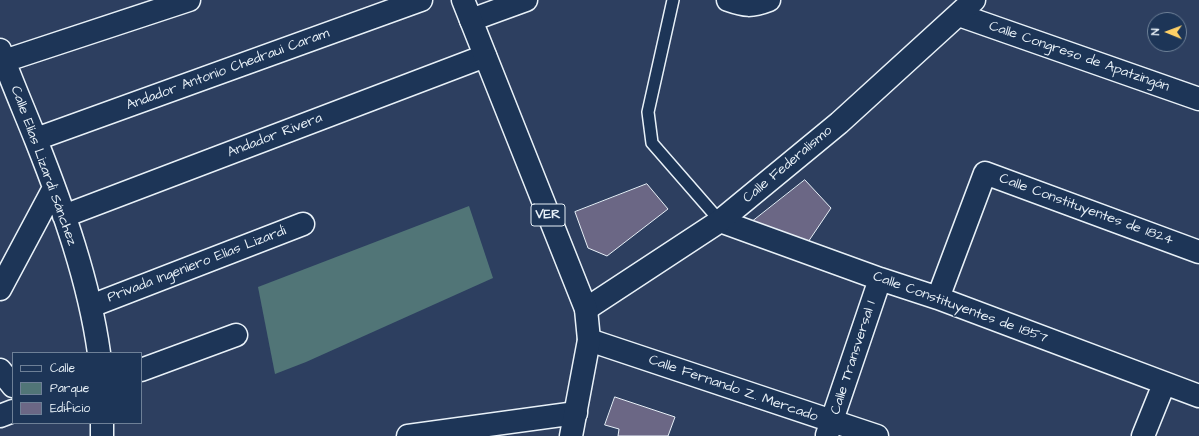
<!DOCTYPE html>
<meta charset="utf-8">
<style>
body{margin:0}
#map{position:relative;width:1199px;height:436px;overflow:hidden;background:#2d3f60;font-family:"Architects Daughter",sans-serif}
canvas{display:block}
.legend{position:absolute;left:12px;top:352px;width:130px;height:72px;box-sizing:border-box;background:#1d3557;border:1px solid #6e8097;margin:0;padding:5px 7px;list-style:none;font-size:12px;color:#e8f1f8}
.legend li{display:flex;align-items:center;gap:8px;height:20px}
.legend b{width:20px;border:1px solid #6e8097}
.north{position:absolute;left:1147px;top:12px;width:40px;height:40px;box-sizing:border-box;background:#1d3557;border:1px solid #6e8097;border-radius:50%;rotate:271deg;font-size:11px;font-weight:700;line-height:16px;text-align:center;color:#e8f1f8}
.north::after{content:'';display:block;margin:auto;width:14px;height:18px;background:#ffd166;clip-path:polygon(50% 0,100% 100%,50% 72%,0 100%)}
</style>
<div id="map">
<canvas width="1199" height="436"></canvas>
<ul class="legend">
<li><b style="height:5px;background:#1d3557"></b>Calle</li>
<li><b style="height:11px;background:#517577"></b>Parque</li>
<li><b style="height:11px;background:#6b6785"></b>Edificio</li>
</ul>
<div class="north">N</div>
</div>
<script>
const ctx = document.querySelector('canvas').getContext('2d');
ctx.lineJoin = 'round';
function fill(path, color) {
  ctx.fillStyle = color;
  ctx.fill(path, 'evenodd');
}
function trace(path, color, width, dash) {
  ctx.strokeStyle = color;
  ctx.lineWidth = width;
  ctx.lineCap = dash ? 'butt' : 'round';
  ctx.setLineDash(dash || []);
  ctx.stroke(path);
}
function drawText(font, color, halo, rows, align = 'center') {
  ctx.font = font + ' "Architects Daughter",sans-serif';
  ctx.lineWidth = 3;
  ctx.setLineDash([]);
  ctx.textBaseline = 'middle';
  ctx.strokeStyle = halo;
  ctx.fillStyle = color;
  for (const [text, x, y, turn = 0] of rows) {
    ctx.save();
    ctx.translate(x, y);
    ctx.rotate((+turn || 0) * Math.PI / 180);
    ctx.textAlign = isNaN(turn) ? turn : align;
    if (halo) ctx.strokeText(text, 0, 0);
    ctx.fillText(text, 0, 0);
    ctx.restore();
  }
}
fill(new Path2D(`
 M 469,206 L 493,278 L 306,362 L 275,374 L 258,287 Z`), '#517577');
const building = new Path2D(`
 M 805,180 L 831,208 L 804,248 L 744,228 Z
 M 647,184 L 668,209 L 607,256 L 588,248 L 575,212 Z
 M 615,397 L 675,417 L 668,436 L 618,436 L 619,429 L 605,425 Z`);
fill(building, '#6b6785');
trace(building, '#e8f1f8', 1);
const service = new Path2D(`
 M 673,0 L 648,112 L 652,143 L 720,221`);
const minor = new Path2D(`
 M 728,0 C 745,6 751,7 769,0
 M 959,15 L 1199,99
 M 471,20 L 526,0
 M 0,50 C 11,80 24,110 36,140 C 63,208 89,281 99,353
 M 0,68 L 4,61 L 189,0
 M 36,139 L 421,0
 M 64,216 L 485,56
 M 720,221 L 880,279 L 938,298 L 1199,396
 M 0,289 L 54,188
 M 938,298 L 985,173 L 1199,252
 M 91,306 L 303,224
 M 589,340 L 877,436
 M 0,370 L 13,386
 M 141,370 L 236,335
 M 0,416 L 13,411
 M 827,435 L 880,279
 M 102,436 L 102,423
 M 408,436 L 576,413
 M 1143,436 L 1164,384`);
const secondary = new Path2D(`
 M 586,309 L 720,221 L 839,123 L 974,0`);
const primary = new Path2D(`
 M 463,0 L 586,309 L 589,340 L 571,436`);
trace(service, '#e8f1f8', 14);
trace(minor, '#e8f1f8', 25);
trace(secondary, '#e8f1f8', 25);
trace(primary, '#e8f1f8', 25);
trace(service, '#1d3557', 11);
trace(minor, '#1d3557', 22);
trace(secondary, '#1d3557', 22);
trace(primary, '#1d3557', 22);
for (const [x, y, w] of [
 [548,215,34]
]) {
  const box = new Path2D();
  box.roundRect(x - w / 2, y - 11, w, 22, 3);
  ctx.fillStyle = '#1d3557';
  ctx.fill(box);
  trace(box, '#e8f1f8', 1);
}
drawText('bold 13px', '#e8f1f8', null, [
 ["VER",548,215]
]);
drawText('14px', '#e8f1f8', '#1d3557', [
 ["Calle Congreso de Apatzingán",1079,57,19],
 ["Andador Antonio Chedraui Caram",228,70,-20],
 ["Andador Rivera",275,136,-21],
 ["Calle Federalismo",788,165,-40],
 ["Calle Elías Lizardi Sánchez",43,166,70],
 ["Calle Constituyentes de 1824",1086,210,20],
 ["Privada Ingeniero Elías Lizardi",197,265,-21],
 ["Calle Constituyentes de 1857",960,308,20],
 ["Calle Transversal 1",854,358,-72],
 ["Calle Fernando Z. Mercado",733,389,19]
]);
</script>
